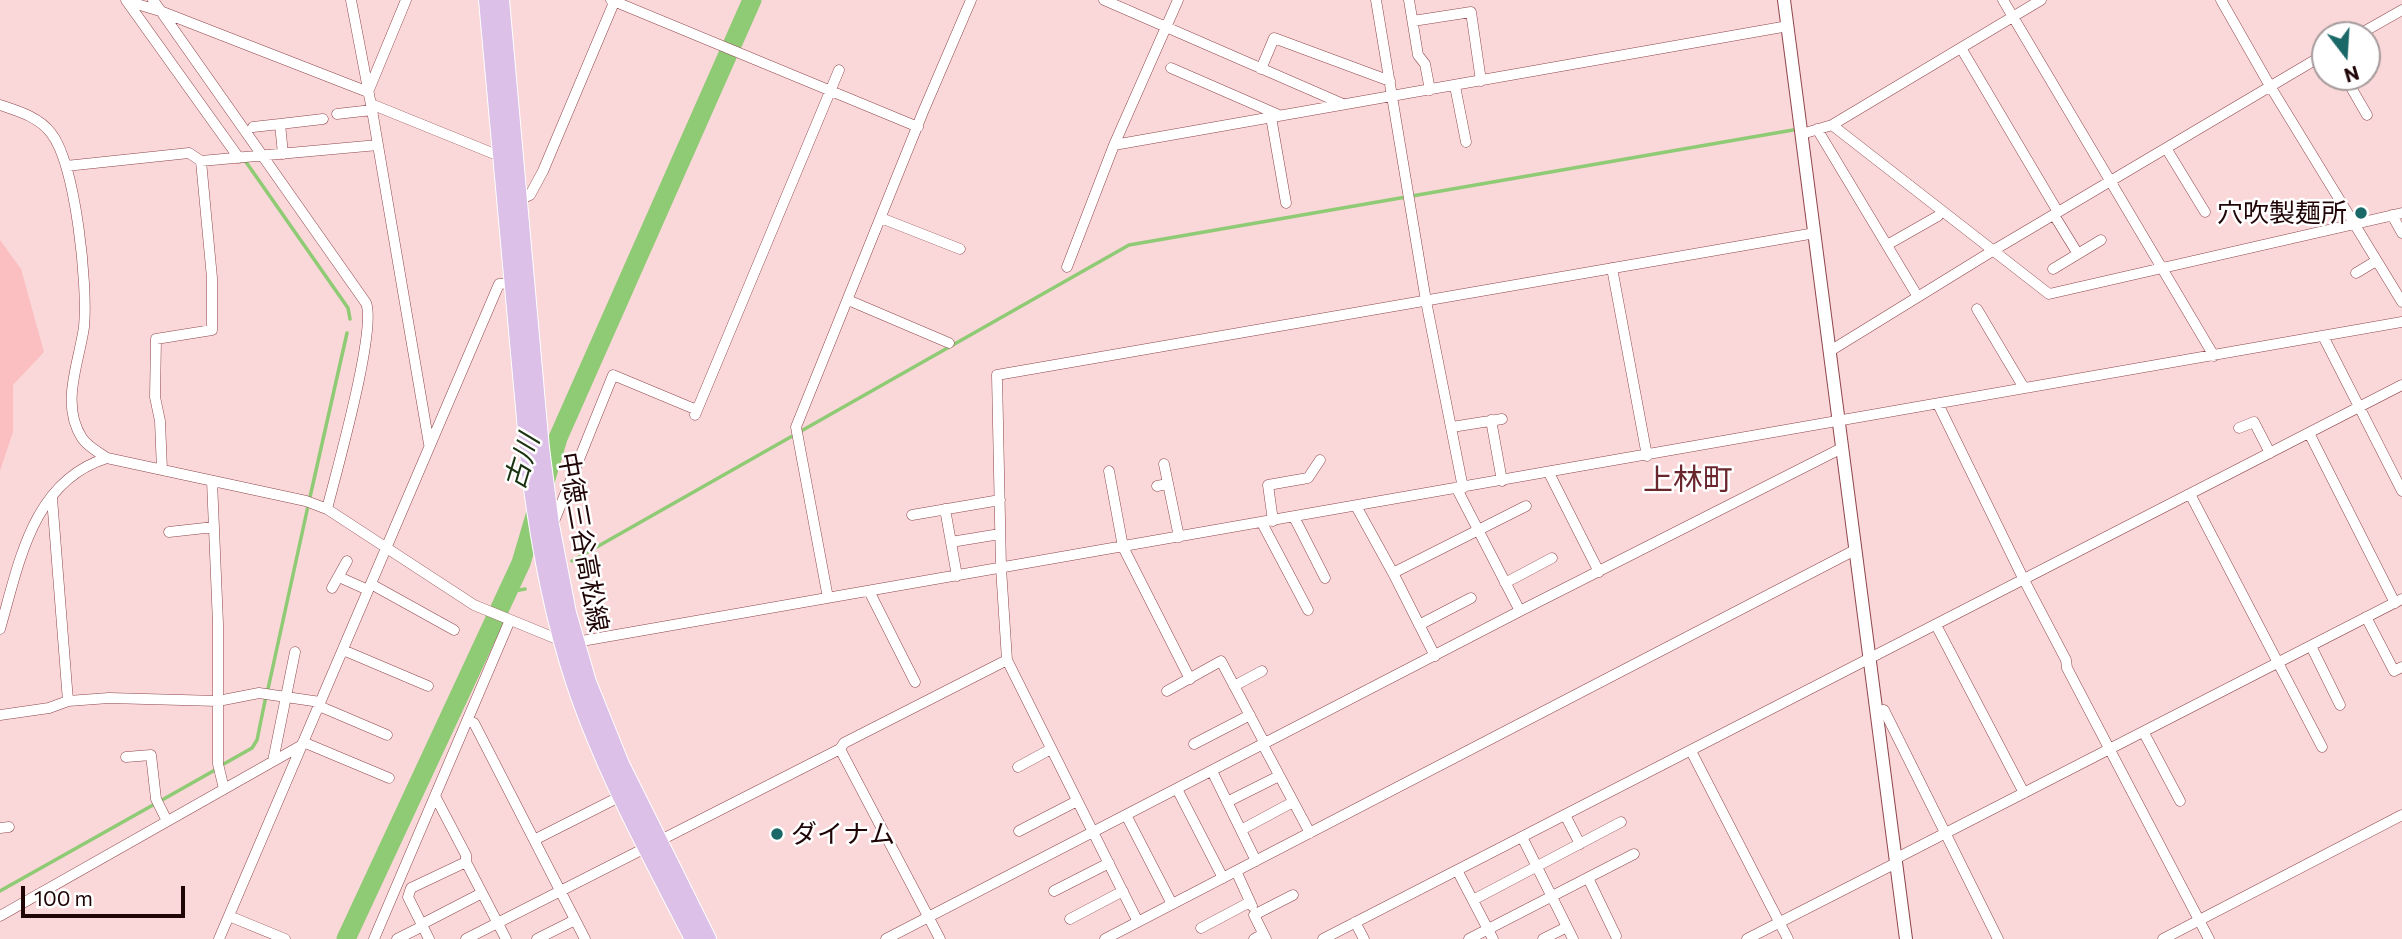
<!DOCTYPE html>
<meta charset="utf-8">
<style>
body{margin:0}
#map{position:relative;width:2402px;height:939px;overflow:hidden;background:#fad7d8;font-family:Commissioner,sans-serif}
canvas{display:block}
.north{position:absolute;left:2311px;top:21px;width:70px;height:70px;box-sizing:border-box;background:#fff;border:2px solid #a69b9c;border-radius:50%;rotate:163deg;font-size:19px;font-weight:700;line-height:28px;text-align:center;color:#200507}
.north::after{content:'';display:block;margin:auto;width:24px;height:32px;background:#1b6869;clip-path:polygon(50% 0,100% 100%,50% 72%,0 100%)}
.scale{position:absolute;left:21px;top:886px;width:164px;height:32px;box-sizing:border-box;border:4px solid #200507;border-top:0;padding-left:9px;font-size:21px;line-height:24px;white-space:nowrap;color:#200507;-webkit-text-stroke:5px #fff;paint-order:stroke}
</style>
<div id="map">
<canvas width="2402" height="939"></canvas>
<div class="north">N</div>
<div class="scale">100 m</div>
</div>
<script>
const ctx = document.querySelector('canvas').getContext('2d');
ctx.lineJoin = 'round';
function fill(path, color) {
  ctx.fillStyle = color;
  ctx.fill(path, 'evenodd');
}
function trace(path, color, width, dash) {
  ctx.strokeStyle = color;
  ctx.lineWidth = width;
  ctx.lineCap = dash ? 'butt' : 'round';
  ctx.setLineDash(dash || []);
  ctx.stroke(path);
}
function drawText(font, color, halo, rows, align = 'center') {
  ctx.font = font + ' Commissioner,"Noto Sans JP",sans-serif';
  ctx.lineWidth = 5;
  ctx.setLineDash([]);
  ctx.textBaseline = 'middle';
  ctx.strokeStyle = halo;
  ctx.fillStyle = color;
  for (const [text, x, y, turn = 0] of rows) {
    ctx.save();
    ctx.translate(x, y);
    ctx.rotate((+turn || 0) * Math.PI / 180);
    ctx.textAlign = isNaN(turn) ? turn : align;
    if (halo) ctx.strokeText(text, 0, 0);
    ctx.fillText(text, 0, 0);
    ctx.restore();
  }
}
fill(new Path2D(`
 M 0,240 L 21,269 L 44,352 L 13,385 L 13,432 L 0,471 Z`), '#fbbfc1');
trace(new Path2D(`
 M 246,162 L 348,308 L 350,319
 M 310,497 L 347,333
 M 572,561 L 1129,245 L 1793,130
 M 508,592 L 525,589
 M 268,689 L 308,506
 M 222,765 L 252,748 L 257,740 L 266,696
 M 162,800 L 215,770
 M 0,891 L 153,805`), '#8fca75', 3.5);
trace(new Path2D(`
 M 346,939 L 521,563 L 558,438 L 752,0`), '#8fca75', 19);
const minor = new Path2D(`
 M 126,0 L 239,158
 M 153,0 L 366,303 C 377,329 336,473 327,509
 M 351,0 L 372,110 L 429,444
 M 611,0 L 918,127
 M 1104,0 L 1343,104
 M 1376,0 L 1426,301 L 1463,488
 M 1409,0 L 1418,55 L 1425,64 L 1430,90
 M 2003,0 L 2214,356
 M 2221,0 L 2270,86 L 2402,302
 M 127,1 L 160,11 L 368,92 L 406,0
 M 1413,21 L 1471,12 L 1481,81
 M 2358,35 L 2402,10
 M 1961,48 L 2058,212
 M 1171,68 L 1279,115
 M 1261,69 L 1274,38 L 1390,81
 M 2345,77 L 2367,115
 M 1455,86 L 1466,142
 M 371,104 L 492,153 L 501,152
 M 0,105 C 18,111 39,117 51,133 C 76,165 88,286 84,327 C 79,363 60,404 82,438 C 87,446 98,452 107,458 L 306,501 L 327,509 L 474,605 L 562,641 L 576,642 L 2402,322
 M 337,114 L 372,110
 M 1271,117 L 1286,203
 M 1832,125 L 2049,294 L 2402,213
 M 253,127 L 280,124
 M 1817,129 L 1918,297
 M 1802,134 L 1832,125 L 2041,0
 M 1114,145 L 1788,26
 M 2166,148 L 2205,212
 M 283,154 L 280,124 L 323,119
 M 66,166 L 189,153 L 201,161 L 378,145
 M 517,201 L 530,195 L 543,171 L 615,0
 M 2054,215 L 2078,254
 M 2392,215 L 2402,233
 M 881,218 L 960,249
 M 1887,245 L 1938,216
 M 1067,267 L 1114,145 L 1178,0
 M 1612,268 L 1647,456
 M 2053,269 L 2101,240
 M 2356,273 L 2376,261
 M 848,300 L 949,343
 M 1977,309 L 2024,388
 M 2323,336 L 2402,491
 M 1830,351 L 1994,250 L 2325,54
 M 1938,404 L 2023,578 L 2066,660 L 2067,668 L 2209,939
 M 695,415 L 839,70
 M 1491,420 L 1502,481
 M 1452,427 L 1502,419
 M 2239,428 L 2254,422 L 2270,453
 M 2309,433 L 2395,603
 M 1164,464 L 1179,537
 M 162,470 L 160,421 L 155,397 L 156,339 L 212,330 L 212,278 L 201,161
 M 1109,471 L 1123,547 L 1190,679
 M 1549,473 L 1599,572
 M 212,481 L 218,624 L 218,764 L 224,789
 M 1157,486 L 1168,484
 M 1457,489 L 1520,611
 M 2190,494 L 2322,747
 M 52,498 L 68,701
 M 1356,506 L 1393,573
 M 945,509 L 957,576
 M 912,515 L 1000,500
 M 1294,517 L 1325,578
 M 1273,521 L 1268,485 L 1308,478 L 1320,460
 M 1262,523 L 1308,610
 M 553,524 L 613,375 L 697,410
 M 169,532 L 214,527
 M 951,542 L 1000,534
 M 339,577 L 368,590
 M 1505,583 L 1552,558
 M 371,584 L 454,630
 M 332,588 L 347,561
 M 869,591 L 915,682
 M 828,598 L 796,427 L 923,112 L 971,0
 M 2366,617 L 2394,671 L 2402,667
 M 1419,625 L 1471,598
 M 1936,625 L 2024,793
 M 0,629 C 19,564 32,481 107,458
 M 2311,646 L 2340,705
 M 343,650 L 428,686
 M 1435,656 L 1393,573 L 1526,506
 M 1007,660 L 1138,922
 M 1234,686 L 1262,671
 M 1167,691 L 1221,661 L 1265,744
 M 319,706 L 387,735
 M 1876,711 L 1884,710 L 1998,939
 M 0,715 L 49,708 L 68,701 L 109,698 L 218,701 L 259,693 L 320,702
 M 474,723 L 585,939
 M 2144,733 L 2180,801
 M 303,742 L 389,778
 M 1194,744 L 1250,715
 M 1263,745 L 1310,833
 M 840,749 L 844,743 L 1007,660 L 1001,568 L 997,375 L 1815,233
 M 1691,751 L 1788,939
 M 126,757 L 151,755 L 156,799 L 167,821
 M 273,761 L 295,652
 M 1018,767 L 1051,749
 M 1212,771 L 1256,861
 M 1177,789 L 1223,878
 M 435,796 L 466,855 L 466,862
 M 1227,802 L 1279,776
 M 1126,815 L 1172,904
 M 1565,815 L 1580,844
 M 0,828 L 9,827
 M 1241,830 L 1293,802
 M 1019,831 L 1077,801
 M 1522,837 L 1573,939
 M 534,840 L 621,796
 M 1895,859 L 2402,599
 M 1457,870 L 1493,939
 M 1236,871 L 1252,906
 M 1588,878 L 1616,936
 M 1054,891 L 1109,863
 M 1473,900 L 1621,822
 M 0,916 L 302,745
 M 229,916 L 285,939
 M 1070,919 L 1123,891
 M 1355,922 L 1364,939
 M 422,924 L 482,893
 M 1201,928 L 1250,902
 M 219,939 L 499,284 L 516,283
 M 374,939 L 510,620
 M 397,939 L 423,926
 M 429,939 L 408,897 L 411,888 L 466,862 L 506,939
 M 466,939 L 840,749 L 940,939
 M 537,939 L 575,920
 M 886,939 L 1520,611 L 1842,448
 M 1105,939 L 1855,550
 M 1254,939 L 1263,934
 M 1266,939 L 1254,915 L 1293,895
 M 1323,939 L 2402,385
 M 1469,939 L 1634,854
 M 1543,939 L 1567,927
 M 1747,939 L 1896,863
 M 2163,939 L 2402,815`);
const tertiary = new Path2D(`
 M 1784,0 L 1906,939`);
const primary = new Path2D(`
 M 487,0 L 530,474 C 539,544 552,615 574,682 C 604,772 650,855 693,939
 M 501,0 L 541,448 L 551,525 L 568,613 L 588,682 L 621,764 L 708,939`);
trace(minor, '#8f464c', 11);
trace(tertiary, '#8f464c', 14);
trace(primary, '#fff', 18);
trace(minor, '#fff', 10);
trace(tertiary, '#fff', 12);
trace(primary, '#dcc0e7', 16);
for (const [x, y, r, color] of [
 [2361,213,7,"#1b6869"],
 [777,834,7,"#1b6869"]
]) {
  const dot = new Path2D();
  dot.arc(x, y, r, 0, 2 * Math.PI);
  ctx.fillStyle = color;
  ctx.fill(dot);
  trace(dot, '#fff', 2.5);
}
drawText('26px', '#200507', '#fff', [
 ["穴吹製麺所",2347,213],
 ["ダイナム",791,834,"left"]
], 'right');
drawText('26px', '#200507', '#fff', [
 ["中徳三谷高松線",583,542,80]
]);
drawText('italic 28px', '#19310e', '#fff', [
 ["古川",522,462,-73]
]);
drawText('30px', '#6a262d', '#fff', [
 ["上林町",1688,480]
]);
</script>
